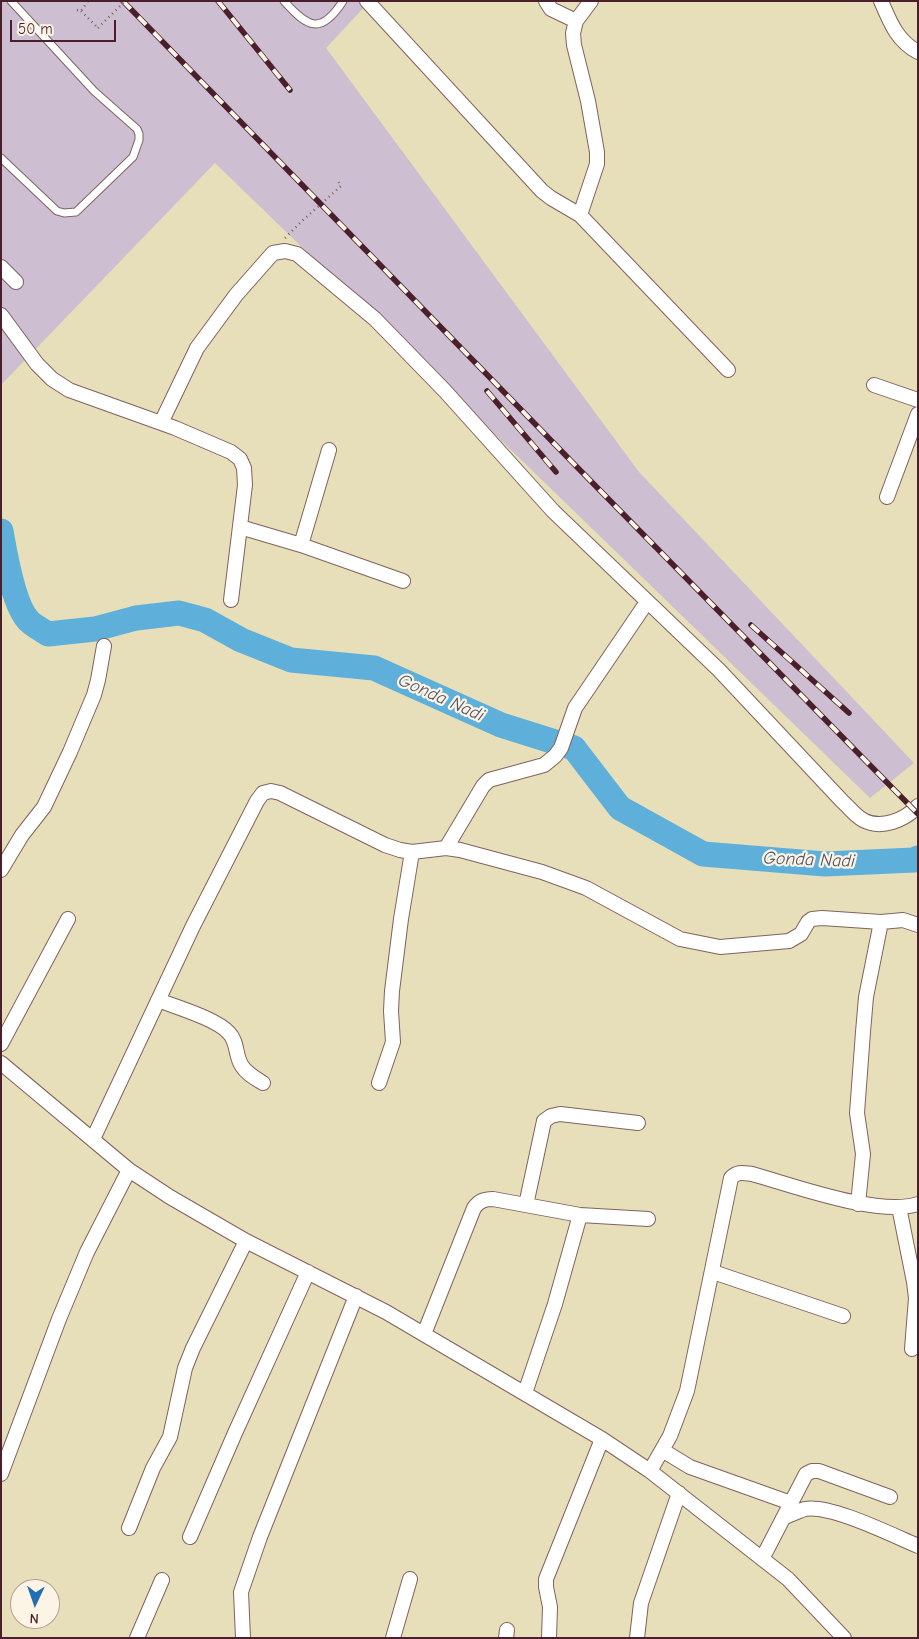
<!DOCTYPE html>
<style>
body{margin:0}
#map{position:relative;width:919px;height:1639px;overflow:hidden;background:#e7dfba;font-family:"Comic Neue",sans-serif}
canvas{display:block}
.frame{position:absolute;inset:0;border:2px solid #4a1f2b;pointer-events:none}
.north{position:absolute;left:10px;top:1579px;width:50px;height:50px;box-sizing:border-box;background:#fcf5e5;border:1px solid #b59f9b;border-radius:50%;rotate:183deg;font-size:14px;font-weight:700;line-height:20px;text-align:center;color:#4a1f2b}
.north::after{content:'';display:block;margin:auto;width:18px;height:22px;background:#1f6fb2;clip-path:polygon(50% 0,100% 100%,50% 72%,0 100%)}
.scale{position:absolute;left:10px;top:20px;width:106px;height:22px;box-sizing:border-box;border:2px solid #4a1f2b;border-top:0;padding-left:6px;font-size:15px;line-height:18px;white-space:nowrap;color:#4a1f2b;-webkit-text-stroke:4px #fcf5e5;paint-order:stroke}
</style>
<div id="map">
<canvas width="919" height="1639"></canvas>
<div class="frame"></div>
<div class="north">N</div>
<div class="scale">50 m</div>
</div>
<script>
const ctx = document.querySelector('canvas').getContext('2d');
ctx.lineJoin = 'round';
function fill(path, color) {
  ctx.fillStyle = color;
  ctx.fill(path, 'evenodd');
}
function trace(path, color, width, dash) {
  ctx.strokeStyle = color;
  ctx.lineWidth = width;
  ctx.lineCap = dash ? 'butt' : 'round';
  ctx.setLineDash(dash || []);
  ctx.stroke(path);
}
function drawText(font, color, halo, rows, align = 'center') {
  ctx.font = font + ' "Comic Neue",sans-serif';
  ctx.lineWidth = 4.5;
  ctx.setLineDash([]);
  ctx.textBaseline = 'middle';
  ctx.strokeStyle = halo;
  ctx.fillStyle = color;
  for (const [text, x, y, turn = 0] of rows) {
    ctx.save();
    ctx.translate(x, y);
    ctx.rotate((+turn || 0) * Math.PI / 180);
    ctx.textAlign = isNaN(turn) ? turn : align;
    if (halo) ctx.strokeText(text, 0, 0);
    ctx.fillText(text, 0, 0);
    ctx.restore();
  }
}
fill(new Path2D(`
 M 1,1 L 370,1 L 326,48 L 639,472 L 914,763 L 870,798 L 215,163 L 1,385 Z`), '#cdbed2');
trace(new Path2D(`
 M 1,531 C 5,553 13,605 29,621 C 34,626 42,630 48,634 L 95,629 L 136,618 L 179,613 L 205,620 L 241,640 L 291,660 L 374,668 L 501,725 L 574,748 L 620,808 L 703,854 L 825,864 L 914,860 L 918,858`), '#5eafd9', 25);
const service = new Path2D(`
 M 284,1 C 308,28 321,35 343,1
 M 1,158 L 57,211 L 64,213 L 76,212 L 133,157 L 139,140 L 139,134 L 137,129 L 94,91 L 11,1`);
const minor = new Path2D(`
 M 367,1 L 542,191 L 551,198 L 580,215 L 728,370
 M 546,1 L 551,9 L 576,21
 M 881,1 C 890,22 897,41 918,52
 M 580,215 L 597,164 L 597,152 L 588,101 L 574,45 L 573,33 L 576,21 L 591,1
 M 1,267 L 16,282
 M 1,315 L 37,364 L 52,379 L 69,390 L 175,428 L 231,452 L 240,459 L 244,468 L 245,485 L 231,600
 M 874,385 L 918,400
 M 161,423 L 197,348 L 236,295 L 273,253 L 285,251 L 297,254 L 375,319 L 445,391 L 553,511 L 719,670 L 842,801 C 849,807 855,816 863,820 C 881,830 905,820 918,806
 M 887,497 L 918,414
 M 240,527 L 301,545 L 403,581
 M 301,545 L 329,450
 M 446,848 L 483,786 L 489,780 L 544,765 L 555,756 L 561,748 L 575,708 L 647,602
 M 1,870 L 22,835 L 44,807 L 70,752 L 94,695 L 98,680 L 104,646
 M 158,1000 C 176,1007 217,1019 229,1033 C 238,1042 235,1056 242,1066 C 246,1073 255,1078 263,1083
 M 1,1044 L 68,919
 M 1,1063 L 129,1170 L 170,1197 L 246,1241 L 386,1312 L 602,1439 L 650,1471 L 788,1579 L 844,1638
 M 379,1083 L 393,1042 L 391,1011 L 392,991 L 401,919 L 412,852
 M 93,1139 L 193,926 L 257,801 L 263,793 L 271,791 L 280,793 L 385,845 L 400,850 L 412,852 L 446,848 L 460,850 L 542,872 L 586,888 L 680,939 L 720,947 L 789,941 L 801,934 L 808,922 L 812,919 L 822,918 L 881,922 L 903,920 L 918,925
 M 858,1204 L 863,1154 L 857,1113 L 863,1032 L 866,997 L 881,922
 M 526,1205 L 544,1121 L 551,1116 L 560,1114 L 638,1123
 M 899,1207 L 914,1282 L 916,1298 L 912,1349
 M 713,1272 L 843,1316
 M 424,1334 L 474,1208 C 479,1201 484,1199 493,1199 L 580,1215 L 648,1219
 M 525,1393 L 555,1304 L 580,1215
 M 662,1450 L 690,1467 L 791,1503
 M 650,1471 L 670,1436 L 687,1391 L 731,1178 C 738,1171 743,1173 752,1174 C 792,1185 879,1217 918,1204
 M 1,1474 L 59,1319 L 87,1252 L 129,1170
 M 783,1518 C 790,1515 798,1511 805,1509 C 830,1504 892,1535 918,1546
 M 129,1528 L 153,1468 L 170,1437 L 185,1368 L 193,1348 L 246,1241
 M 190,1537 L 235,1433 L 308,1272
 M 762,1559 L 806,1474 L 812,1471 L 819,1471 L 890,1497
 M 137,1638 L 162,1580
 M 243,1638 L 241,1592 L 260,1537 L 356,1296
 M 393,1638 L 410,1579
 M 506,1638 L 507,1630
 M 549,1638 L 550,1607 L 546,1587 L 546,1579 L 602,1439
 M 637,1638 L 641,1603 L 679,1493`);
trace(service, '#81625d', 9);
trace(minor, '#81625d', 16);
trace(new Path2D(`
 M 77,10 L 81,11 L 88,1
 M 81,11 L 98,28
 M 285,238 L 302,221 L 341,186 L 338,181`), '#81625d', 2.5, [1, 4]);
trace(service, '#fff', 7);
trace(minor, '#fff', 14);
const rail = new Path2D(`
 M 123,1 L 576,466 L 918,814
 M 218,1 L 290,90
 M 487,391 L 556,472
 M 751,625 L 849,713`);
trace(rail, '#4a1f2b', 5.5);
trace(rail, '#fcf5e5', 4, [11]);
trace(new Path2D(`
 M 98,28 L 125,1`), '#81625d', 2.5, [1, 4]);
drawText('italic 18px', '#515168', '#fcf5e5', [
 ["Gonda Nadi",441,698,24],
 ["Gonda Nadi",809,860,2]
]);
</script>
